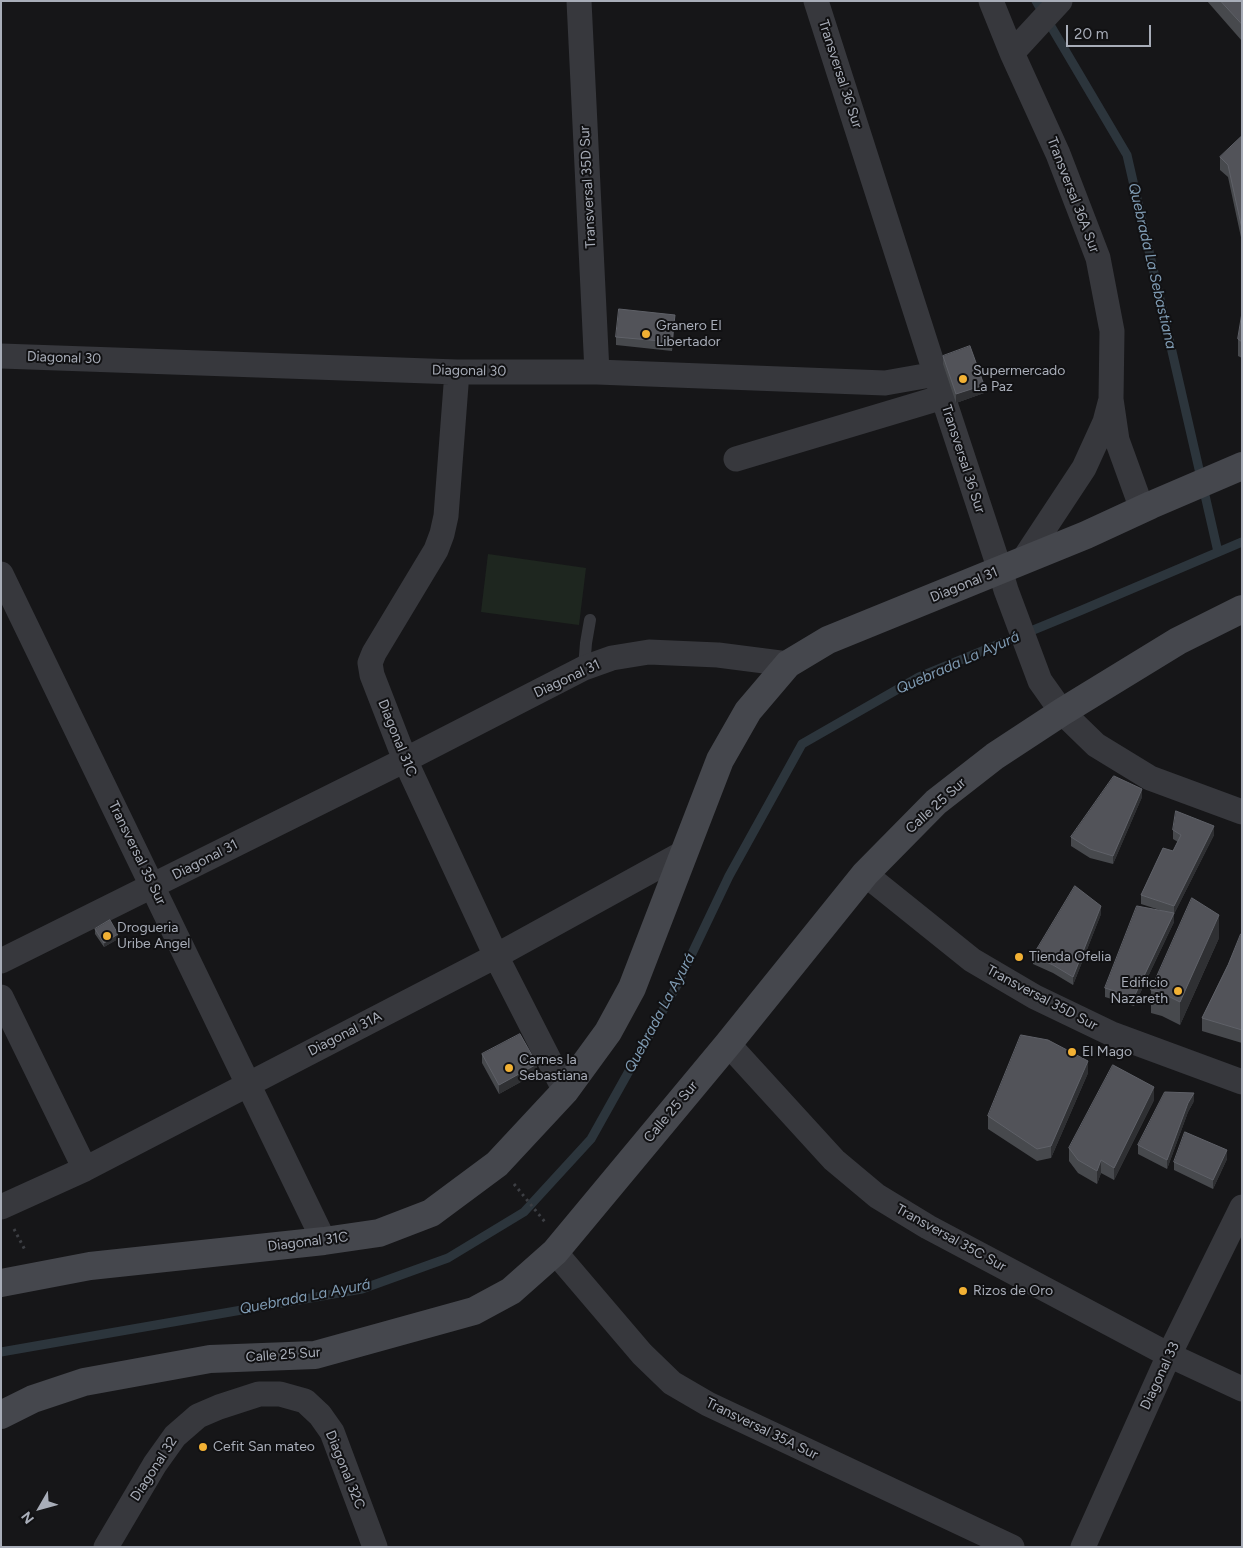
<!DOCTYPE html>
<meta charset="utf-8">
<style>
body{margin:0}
#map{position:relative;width:1243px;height:1548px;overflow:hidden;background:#161618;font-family:Figtree,sans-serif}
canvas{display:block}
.frame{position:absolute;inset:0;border:2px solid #a8adb8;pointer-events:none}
.north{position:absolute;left:15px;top:1483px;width:50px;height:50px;-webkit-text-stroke:4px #111113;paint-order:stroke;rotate:232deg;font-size:14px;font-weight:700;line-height:20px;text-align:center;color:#a8adb8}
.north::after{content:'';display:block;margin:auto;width:18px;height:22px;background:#a8adb8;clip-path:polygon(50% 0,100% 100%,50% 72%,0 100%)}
.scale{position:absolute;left:1066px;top:25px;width:85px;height:22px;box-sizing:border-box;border:2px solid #a8adb8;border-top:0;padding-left:6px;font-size:15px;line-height:18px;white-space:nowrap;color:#a8adb8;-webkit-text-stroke:4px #111113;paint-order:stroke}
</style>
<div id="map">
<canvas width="1243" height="1548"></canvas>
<div class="frame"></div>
<div class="north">N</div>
<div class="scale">20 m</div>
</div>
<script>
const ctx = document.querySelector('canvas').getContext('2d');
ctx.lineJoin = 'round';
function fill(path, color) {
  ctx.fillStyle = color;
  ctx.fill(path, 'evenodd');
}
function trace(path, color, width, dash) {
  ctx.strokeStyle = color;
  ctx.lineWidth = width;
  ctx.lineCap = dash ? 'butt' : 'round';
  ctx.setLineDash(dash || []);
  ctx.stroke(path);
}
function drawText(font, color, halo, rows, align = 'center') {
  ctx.font = font + ' Figtree,sans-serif';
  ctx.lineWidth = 4;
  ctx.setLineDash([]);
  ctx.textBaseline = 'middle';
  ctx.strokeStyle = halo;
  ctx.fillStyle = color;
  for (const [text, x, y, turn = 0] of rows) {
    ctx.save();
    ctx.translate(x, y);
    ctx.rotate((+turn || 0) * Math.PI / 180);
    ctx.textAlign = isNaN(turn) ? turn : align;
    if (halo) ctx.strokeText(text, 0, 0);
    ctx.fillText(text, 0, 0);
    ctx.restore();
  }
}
fill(new Path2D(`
 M 488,554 L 586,568 L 579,625 L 481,612 Z`), '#1e261f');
trace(new Path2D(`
 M 1036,1 L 1127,155 L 1218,552
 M 1,1352 L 362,1289 L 448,1258 L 524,1212 L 591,1139 L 676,987 L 729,876 L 802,744 L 919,677 L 1082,610 L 1242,542`), '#2c353c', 9);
trace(new Path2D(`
 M 514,1184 L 545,1222
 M 14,1229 L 25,1250`), '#3d3f44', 3, [2.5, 4]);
trace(new Path2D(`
 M 584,668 L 586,643 L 590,620`), '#37383d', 12);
trace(new Path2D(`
 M 579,1 L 597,372
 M 816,1 L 943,397 L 1000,570 L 1006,590 L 1040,681 L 1062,712 L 1096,745 L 1150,778 L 1242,812
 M 991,1 L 1012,53 L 1058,154 L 1098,258 L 1112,331 L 1111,399 L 1117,440 L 1142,509
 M 1012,53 L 1060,1
 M 1,356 L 457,372 L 597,372 L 885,383 L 936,374
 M 457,372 L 446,516 L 442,534 L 436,550 L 374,653 L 370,663 L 372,675 L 405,760 L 496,956 L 565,1091
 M 736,459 L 943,397
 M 1022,562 L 1084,468 L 1105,422 L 1110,403
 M 1,574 L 324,1241
 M 865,874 L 972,960 L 1035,997 L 1112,1034 L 1242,1082
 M 1,961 L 405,760 L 584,668 L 612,658 L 649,652 L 718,655 L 788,664
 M 1,997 L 85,1169
 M 728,1044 L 834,1160 L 877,1196 L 928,1227 L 1169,1355 L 1242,1389
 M 1,1207 L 85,1169 L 496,956 L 685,852
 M 555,1252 L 642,1354 L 672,1383 L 708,1404 L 1012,1547
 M 106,1547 L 155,1464 L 175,1436 L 198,1416 L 219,1407 L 259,1394 L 280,1394 L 305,1401 L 320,1415 L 332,1432 L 375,1547
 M 1083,1547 L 1169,1355 L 1242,1207`), '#37383d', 25);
trace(new Path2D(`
 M 1,1283 L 90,1266 L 324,1241 L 379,1233 L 431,1213 L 497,1164 L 565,1091 L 608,1032 L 632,988 L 720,760 L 748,711 L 788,664 L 828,640 L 1086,535 L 1151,505 L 1242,466
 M 1,1415 L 33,1399 L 84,1382 L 210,1359 L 315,1355 L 474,1311 L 511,1291 L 555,1252 L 728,1044 L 865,874 L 936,802 L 995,756 L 1062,712 L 1178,641 L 1242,609`), '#45474d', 28);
fill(new Path2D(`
 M 1207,1 L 1242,1 L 1242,41 Z
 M 1242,136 L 1242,242 L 1228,177 L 1220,170 L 1220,157 Z
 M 1242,313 L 1242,358 L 1238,356 L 1238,339 Z
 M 675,323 L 672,351 L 616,345 L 616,337 Z
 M 943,356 L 984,393 L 956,403 L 943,364 Z
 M 1142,797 L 1113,864 L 1090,858 L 1071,846 L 1071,837 Z
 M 1173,830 L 1214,835 L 1174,914 L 1174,922 L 1134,1006 L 1105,997 L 1105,988 L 1166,912 L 1141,904 L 1141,895 L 1173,851 L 1178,842 L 1173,839 Z
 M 1101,914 L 1073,985 L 1053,973 L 1033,964 L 1033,956 Z
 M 95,929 L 118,939 L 104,947 L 95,934 Z
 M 1242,934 L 1242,1043 L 1202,1031 L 1202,1018 L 1228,965 Z
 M 1219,938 L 1180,1025 L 1162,1016 L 1151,1013 L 1151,990 Z
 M 482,1054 L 537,1073 L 499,1094 L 482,1063 Z
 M 1088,1073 L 1051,1158 L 1037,1161 L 988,1129 L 988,1116 Z
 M 1154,1100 L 1114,1180 L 1101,1173 L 1097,1184 L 1078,1173 L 1069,1161 L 1069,1148 Z
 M 1194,1101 L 1188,1112 L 1167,1169 L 1138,1154 L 1138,1145 Z
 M 1227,1159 L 1213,1189 L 1174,1170 L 1174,1162 Z`), '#47494d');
fill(new Path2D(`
 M 675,315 L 675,323 L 672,351 L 672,342 Z
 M 984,385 L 984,393 L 956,403 L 956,394 Z
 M 1142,789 L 1142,797 L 1113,864 L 1113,856 Z
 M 1214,826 L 1214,835 L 1174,914 L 1174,922 L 1134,1006 L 1134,997 L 1174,914 L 1174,906 Z
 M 1101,906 L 1101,914 L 1073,985 L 1073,977 Z
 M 1219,915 L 1219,938 L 1180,1025 L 1180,1002 Z
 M 118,934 L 118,939 L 104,947 L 104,943 Z
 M 1088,1061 L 1088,1073 L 1051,1158 L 1051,1146 Z
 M 537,1064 L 537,1073 L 499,1094 L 499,1085 Z
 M 1154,1087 L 1154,1100 L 1114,1180 L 1114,1168 Z
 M 1194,1093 L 1194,1101 L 1188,1112 L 1167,1169 L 1167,1160 L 1188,1103 Z
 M 1227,1150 L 1227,1159 L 1213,1189 L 1213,1180 Z
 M 1101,1160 L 1101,1173 L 1097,1184 L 1097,1171 Z`), '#2f3033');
const building = new Path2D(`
 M 1221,1 L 1242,1 L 1242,24 Z
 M 1242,136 L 1242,229 L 1228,165 L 1220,157 Z
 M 619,309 L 675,315 L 672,342 L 616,337 Z
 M 1242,313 L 1242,342 L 1238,339 Z
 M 970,346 L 984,385 L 956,394 L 943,356 Z
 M 1114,776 L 1142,789 L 1113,856 L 1090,849 L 1071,837 Z
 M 1176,811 L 1214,826 L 1174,906 L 1141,895 L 1163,848 L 1173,851 L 1181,835 L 1173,830 Z
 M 1075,886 L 1101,906 L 1073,977 L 1053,965 L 1033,956 Z
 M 1192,898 L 1219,915 L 1180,1002 L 1162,993 L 1151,990 Z
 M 1137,906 L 1174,913 L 1134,997 L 1105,988 Z
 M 110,920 L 118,934 L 104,943 L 95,929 Z
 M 1241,934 L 1242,934 L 1242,1030 L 1202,1018 L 1228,965 Z
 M 520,1034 L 537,1064 L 499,1085 L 482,1054 Z
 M 1021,1035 L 1048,1040 L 1088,1061 L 1051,1146 L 1037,1149 L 988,1116 Z
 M 1113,1065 L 1154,1087 L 1114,1168 L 1101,1160 L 1097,1171 L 1078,1160 L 1069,1148 Z
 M 1165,1092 L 1194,1093 L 1188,1103 L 1167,1160 L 1138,1145 Z
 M 1185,1132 L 1227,1150 L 1213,1180 L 1174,1162 Z`);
fill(building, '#525359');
trace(building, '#5f6168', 1);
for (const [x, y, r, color] of [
 [646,334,5,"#f2b134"],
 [963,379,5,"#f2b134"],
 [107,936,5,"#f2b134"],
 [1019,957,5,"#f2b134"],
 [1178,991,5,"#f2b134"],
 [1072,1052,5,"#f2b134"],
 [509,1068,5,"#f2b134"],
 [963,1291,5,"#f2b134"],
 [203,1447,5,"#f2b134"]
]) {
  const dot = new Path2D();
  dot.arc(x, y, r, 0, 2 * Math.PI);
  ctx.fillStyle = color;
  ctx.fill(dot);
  trace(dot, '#111113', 2);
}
drawText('14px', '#a8adb8', '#111113', [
 ["Transversal 36 Sur",840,74,72],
 ["Transversal 35D Sur",588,187,-93],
 ["Transversal 36A Sur",1073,195,69],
 ["Diagonal 30",64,358,2],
 ["Diagonal 30",469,371,1],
 ["Transversal 36 Sur",963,459,72],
 ["Diagonal 31",964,585,-22],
 ["Diagonal 31",567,679,-25],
 ["Diagonal 31C",397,738,68],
 ["Calle 25 Sur",936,806,-42],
 ["Transversal 35 Sur",137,853,64],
 ["Diagonal 31",205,860,-27],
 ["Transversal 35D Sur",1042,998,28],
 ["Diagonal 31A",345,1034,-27],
 ["Calle 25 Sur",671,1112,-50],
 ["Transversal 35C Sur",951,1238,29],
 ["Diagonal 31C",308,1242,-7],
 ["Calle 25 Sur",283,1355,-4],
 ["Diagonal 33",1160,1376,-65],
 ["Transversal 35A Sur",762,1429,26],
 ["Diagonal 32",154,1469,-57],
 ["Diagonal 32C",345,1470,68]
]);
drawText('14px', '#a8adb8', '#111113', [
 ["Granero El",656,326],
 ["Libertador",656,342],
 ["Supermercado",973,371],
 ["La Paz",973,387],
 ["Drogueria",117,928],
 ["Uribe Angel",117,944],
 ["Tienda Ofelia",1029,957],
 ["Edificio",1168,983,"right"],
 ["Nazareth",1168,999,"right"],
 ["El Mago",1082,1052],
 ["Carnes la",519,1060],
 ["Sebastiana",519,1076],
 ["Rizos de Oro",973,1291],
 ["Cefit San mateo",213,1447]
], 'left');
drawText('italic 15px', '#7f9bb3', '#111113', [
 ["Quebrada La Sebastiana",1152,266,77],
 ["Quebrada La Ayurá",958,663,-24],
 ["Quebrada La Ayurá",660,1013,-62],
 ["Quebrada La Ayurá",305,1297,-11]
]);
</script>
